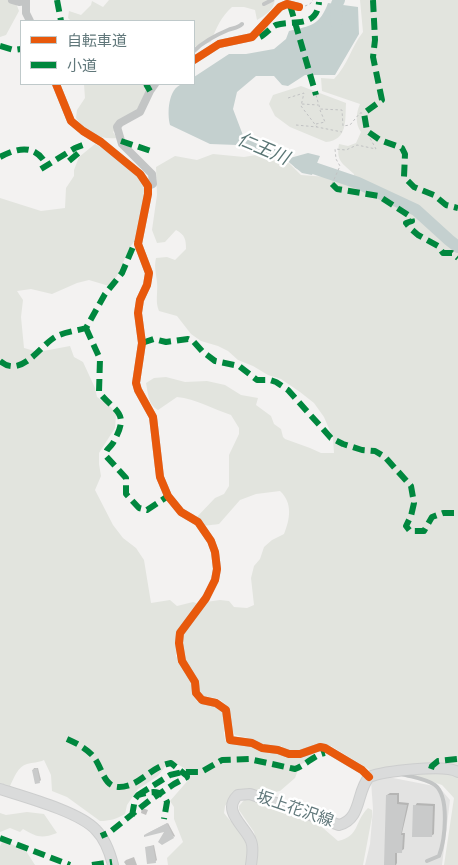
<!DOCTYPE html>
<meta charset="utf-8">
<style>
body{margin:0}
#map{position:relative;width:458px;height:865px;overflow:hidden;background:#f3f2f1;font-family:Inter,"Noto Sans JP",sans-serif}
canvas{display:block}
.legend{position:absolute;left:20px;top:20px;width:175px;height:65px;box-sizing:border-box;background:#fff;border:1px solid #bfc9ca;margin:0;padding:6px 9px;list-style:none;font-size:15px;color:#60777a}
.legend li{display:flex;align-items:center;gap:10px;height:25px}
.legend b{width:25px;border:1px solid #bfc9ca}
</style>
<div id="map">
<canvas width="458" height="865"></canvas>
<ul class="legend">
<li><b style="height:6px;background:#e8590c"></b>自転車道</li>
<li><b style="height:6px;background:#00873e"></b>小道</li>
</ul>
</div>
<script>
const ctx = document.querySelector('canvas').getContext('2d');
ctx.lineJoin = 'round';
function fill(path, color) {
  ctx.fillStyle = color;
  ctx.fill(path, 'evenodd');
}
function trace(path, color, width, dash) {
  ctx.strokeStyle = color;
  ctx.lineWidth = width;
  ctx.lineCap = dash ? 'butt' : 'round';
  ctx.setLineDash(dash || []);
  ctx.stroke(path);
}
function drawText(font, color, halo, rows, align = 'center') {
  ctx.font = font + ' Inter,"Noto Sans JP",sans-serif';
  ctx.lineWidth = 5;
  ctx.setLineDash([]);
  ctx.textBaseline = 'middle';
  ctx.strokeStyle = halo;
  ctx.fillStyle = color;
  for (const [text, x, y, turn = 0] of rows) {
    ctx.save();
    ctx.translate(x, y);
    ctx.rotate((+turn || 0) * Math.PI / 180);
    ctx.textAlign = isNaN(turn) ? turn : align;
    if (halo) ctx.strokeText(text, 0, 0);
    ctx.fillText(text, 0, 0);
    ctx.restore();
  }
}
fill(new Path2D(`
 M 383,776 L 439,787 L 450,800 L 442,865 L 365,865 L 370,844 L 373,809 L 371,781 Z`), '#e3e3e2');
fill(new Path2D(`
 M 0,0 L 11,0 L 16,3 L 19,11 L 6,35 L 0,37 Z
 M 109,0 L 275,0 C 273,10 266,15 257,20 L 255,10 L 244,7 L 232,7 C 221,17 216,28 211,42 L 194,47 L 194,21 L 71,21 L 68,18 L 69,11 L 81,15 L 91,5 L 92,1 L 103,7 Z
 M 360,0 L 458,0 L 458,768 L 448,765 L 370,770 L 331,746 L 323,745 L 289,752 L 281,746 L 269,747 L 248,738 L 235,735 C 225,723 237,711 220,700 C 214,696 207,698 200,695 L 182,654 L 183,633 L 206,602 L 220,600 L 229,601 L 234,607 L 247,608 L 254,605 L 251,578 L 254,566 L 260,559 L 264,547 L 272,540 L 284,534 C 290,519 293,503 280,491 L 256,494 L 240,500 L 219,524 C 210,525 201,528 194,520 L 215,498 L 224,494 L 229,486 L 229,455 L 239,434 L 239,428 L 231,415 C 213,409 196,399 177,397 L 158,410 C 148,405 148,393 146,383 L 154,378 L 166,377 L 185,382 L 207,381 L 225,385 L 241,395 L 258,398 L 256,405 L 271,416 L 274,424 L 281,429 L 283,437 L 285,439 L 310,448 L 321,453 L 334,453 L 333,438 L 324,417 L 314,403 L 300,392 L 281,379 L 268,375 L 253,366 L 238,360 L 228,351 L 218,346 L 201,341 L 191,334 L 177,316 L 159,311 C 155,302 158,293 157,282 C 156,273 154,267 156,258 L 167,257 L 175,260 L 186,249 C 186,239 185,235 176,230 L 165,242 L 157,243 L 152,230 L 157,195 L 156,167 L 175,156 L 197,160 L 213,154 L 244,157 L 262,154 L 289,163 L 301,175 L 327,177 L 342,183 L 351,185 L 354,174 C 342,163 336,161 339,144 L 348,146 L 356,143 L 361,132 C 355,124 356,113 360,104 L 322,91 L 321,78 L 334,79 C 348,65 351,47 363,32 Z
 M 84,84 L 151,84 L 143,98 L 140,108 L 113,132 L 117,138 C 100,140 85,132 76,118 L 77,110 L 85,98 Z
 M 301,86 L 346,103 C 345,120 348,140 326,142 L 290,127 L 275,116 L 269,104 L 273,95 Z
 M 95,144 L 134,165 L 145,187 L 145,197 L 136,239 L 130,247 L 117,276 L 109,286 L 89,280 L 77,283 L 52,294 L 31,289 L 17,291 L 23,300 L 21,317 L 24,348 L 38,352 L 70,346 L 74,357 L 83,362 L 95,388 L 97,397 L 111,407 L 116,415 L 115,428 L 99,453 L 99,464 L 101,476 L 95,490 L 113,525 L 123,538 L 136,548 L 144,560 L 151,603 L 170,600 L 177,606 L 193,602 L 199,604 L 176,643 L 176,656 L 192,683 L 193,696 L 198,702 L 212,705 L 224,711 C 225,722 222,732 226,742 L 254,746 L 267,752 L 314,751 L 311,759 L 300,765 L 295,778 L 280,791 L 270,793 L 244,791 L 234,795 L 225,806 L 224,813 C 231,823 245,833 249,845 C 250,850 249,859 249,865 L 168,865 L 167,858 L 183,842 L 174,819 L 174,807 L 170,801 L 190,778 L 184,768 L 170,760 L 158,776 L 138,789 L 127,805 L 125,814 C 116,819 110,821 100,821 L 67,797 L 52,791 L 51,775 L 44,760 C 38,763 33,762 27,764 C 18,766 14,778 10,786 L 0,783 L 0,198 L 41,211 L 65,208 L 66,188 L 74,176 L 74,170 L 79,157 Z
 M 441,772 L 458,777 L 458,865 L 444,865 L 454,798 L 442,785 L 406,773 Z
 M 245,799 L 250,799 L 316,822 L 338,841 C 360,836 354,822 368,808 L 372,810 L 372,817 L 363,865 L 256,865 L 258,850 L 254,832 L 239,810 L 239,806 Z
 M 27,812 L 44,814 L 57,833 C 41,839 37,837 23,829 L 20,832 L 10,828 L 0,832 L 0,813 L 6,815 Z
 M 3,840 L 26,851 L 35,865 L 0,865 L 0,846 Z`), '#e2e4de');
fill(new Path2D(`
 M 328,3 L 358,7 L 359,34 L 335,75 L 305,75 L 288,86 L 282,85 L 274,76 L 256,76 L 237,92 L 233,109 L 244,138 L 273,148 L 290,158 L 308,153 L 320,156 L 312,175 L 302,173 L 285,159 L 237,145 L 210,144 L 170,125 C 167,113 168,89 182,84 C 185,83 190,84 194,84 L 194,77 L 229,54 L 246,54 L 274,49 L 286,39 L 289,31 C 311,26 320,25 328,3 Z`), '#c4d0cf');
fill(new Path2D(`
 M 34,768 L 38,768 L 41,780 L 39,782 L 33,770 Z
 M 390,793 L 399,793 L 399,802 L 409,803 L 402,833 L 405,833 L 404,849 L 401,851 L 397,851 L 397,863 L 396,865 L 385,865 L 387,795 Z
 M 417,803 L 435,804 L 434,834 L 431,836 L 415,806 Z
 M 142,808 L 148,810 L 146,815 L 141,813 Z
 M 168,823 L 175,836 L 174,837 L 167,830 L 146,834 Z
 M 154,845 L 157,860 L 155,862 L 146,847 Z
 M 134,857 L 137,865 L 126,865 L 124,862 L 126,860 Z`), '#0003');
trace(new Path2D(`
 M 336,22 L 337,4 L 339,0
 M 299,163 L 358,183 L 416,210 L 449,240 L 458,247`), '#c4d0cf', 12);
fill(new Path2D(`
 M 37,768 L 40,783 L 35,784 L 32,770 Z
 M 386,795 L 397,795 L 397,804 L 407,805 L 401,835 L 403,835 L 402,853 L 395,853 L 395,865 L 384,865 Z
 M 413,805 L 433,806 L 432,837 L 412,837 Z
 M 167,823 L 174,838 L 162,845 L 158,842 L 164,832 L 144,837 L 144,835 Z
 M 153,846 L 156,863 L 147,864 L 145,847 Z`), '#c9caca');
const secondary = new Path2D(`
 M 0,789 C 25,797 80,812 96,830 C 105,839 110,853 113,865
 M 251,865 C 252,857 254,848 251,841 C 245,826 221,811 238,795 L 250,794 L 339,825 C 362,819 356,792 369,777 C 384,771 445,764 458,772`);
trace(secondary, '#cdcece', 12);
trace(new Path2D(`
 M 305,6 L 310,4 L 313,0
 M 316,95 L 320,109 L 342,110 L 343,126 L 350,125 L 360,113 L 364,113
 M 288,98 L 304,93 L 301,106 L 317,127
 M 302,104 L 318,105
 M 316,124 L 325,122 L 320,110
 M 296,125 L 317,127 L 342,132
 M 332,184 L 340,166 L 336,159 L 335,149 L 346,150 L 357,145 L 376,149 L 370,138 L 370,133`), '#c1c2c3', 1, [2.5, 2.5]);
trace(new Path2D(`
 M 264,4 L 272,0
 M 194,51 C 203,42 216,35 228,30 C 233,28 238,28 242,24
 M 402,774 C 412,777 427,779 435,785 C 450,797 445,840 439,856 L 427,861`), '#c3c5c5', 4);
trace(new Path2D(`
 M 12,0 L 19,2 L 26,1
 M 26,0 L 26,13 L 30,21
 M 194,60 L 219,44 L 252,37 L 280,7 L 287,4 L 299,7
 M 56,84 L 71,121 L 83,131 L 101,142 L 140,174 L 148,186 L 148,194 L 138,244 L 149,273 L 147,285 L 140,300 L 138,313 L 142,343 L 136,383 L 138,390 L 153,417 L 160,477 L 168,496 L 181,512 L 198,522 L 211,541 L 215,552 L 217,569 L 215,580 L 206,598 L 180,633 L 179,643 L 182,661 L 195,682 L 196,693 L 202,700 L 216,703 L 226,710 L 230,740 L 252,743 L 262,748 L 278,750 L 289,754 L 300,754 L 320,747 L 325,748 L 362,770 L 369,777
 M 148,186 L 153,184 L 152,174 L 122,144 L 117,127 L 120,123 L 140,112 L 150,91 L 155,84`), '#c3c5c5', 8);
trace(secondary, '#dadbdb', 10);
trace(new Path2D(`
 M 57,0 L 61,21
 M 373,0 L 375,40 L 373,57 L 382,100 L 364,113 L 367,131 L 380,140 L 402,148 L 405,154 L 404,177 L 414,187 L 434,195 L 446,205 L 458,208
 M 290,5 L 316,95
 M 260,37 C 266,34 270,28 276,25 C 294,20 317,28 319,2
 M 0,46 L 14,50 L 21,49
 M 146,84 L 150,91
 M 121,141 L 151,151
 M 0,157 C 19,147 36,144 47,166
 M 69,161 L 82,150
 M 41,169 L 75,148 L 83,145 L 87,146
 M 332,184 L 337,189 L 379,196 L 411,217 L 412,221 L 406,223 L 410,228 L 418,235 L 438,246 L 443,253 L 452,253 L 458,258
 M 86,328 L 100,359 L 99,392 C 115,413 131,411 113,443 C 110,448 105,449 106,456 L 126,478 L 126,494 L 139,508 L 147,510 L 168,496
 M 142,343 L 154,339 L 166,342 L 188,339 L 193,341 L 203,352 L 215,361 L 239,366 L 257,380 L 270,380 L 276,382 L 288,390 L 331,438 L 343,444 L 362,450 L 375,451 L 385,457 L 411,486 L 414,503 L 411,516 L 406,526 L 410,531 L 424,531 L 432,517 L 443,513 L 458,513
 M 0,361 C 21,379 40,346 55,337 C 64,332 76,331 86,328 L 105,294 L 122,273 L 133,247 L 139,241
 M 67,739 C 76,743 86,748 93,756 C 105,771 103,794 130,785 C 143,780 154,767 167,764 L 171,763 L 187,776 L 187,777 L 174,784 L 150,800 L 110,832 L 101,836
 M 431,769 L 432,766 L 438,761 L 458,759
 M 138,795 L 170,775 L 183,772 L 201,772 L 222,760 L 249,759 L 295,769 C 306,765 314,755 325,753
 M 132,816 L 135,799 L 138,795 C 150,792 161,788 167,802 L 164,819
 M 0,838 L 70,865
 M 92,865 L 112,862`), '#00873e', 6, [12, 6]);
trace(new Path2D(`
 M 194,60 L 219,44 L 252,37 L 280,7 L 287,4 L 299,7
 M 56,84 L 71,121 L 83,131 L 101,142 L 140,174 L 148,186 L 148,194 L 138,244 L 149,273 L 147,285 L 140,300 L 138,313 L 142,343 L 136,383 L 138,390 L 153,417 L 160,477 L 168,496 L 181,512 L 198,522 L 211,541 L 215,552 L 217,569 L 215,580 L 206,598 L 180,633 L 179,643 L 182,661 L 195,682 L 196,693 L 202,700 L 216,703 L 226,710 L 230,740 L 252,743 L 262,748 L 278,750 L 289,754 L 300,754 L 320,747 L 325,748 L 362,770 L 369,777`), '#e8590c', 8);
drawText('16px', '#60777a', '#fff', [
 ["坂上花沢線",295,809,19]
]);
drawText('italic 18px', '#5a7675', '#fff', [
 ["仁王川",263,149,23]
]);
</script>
